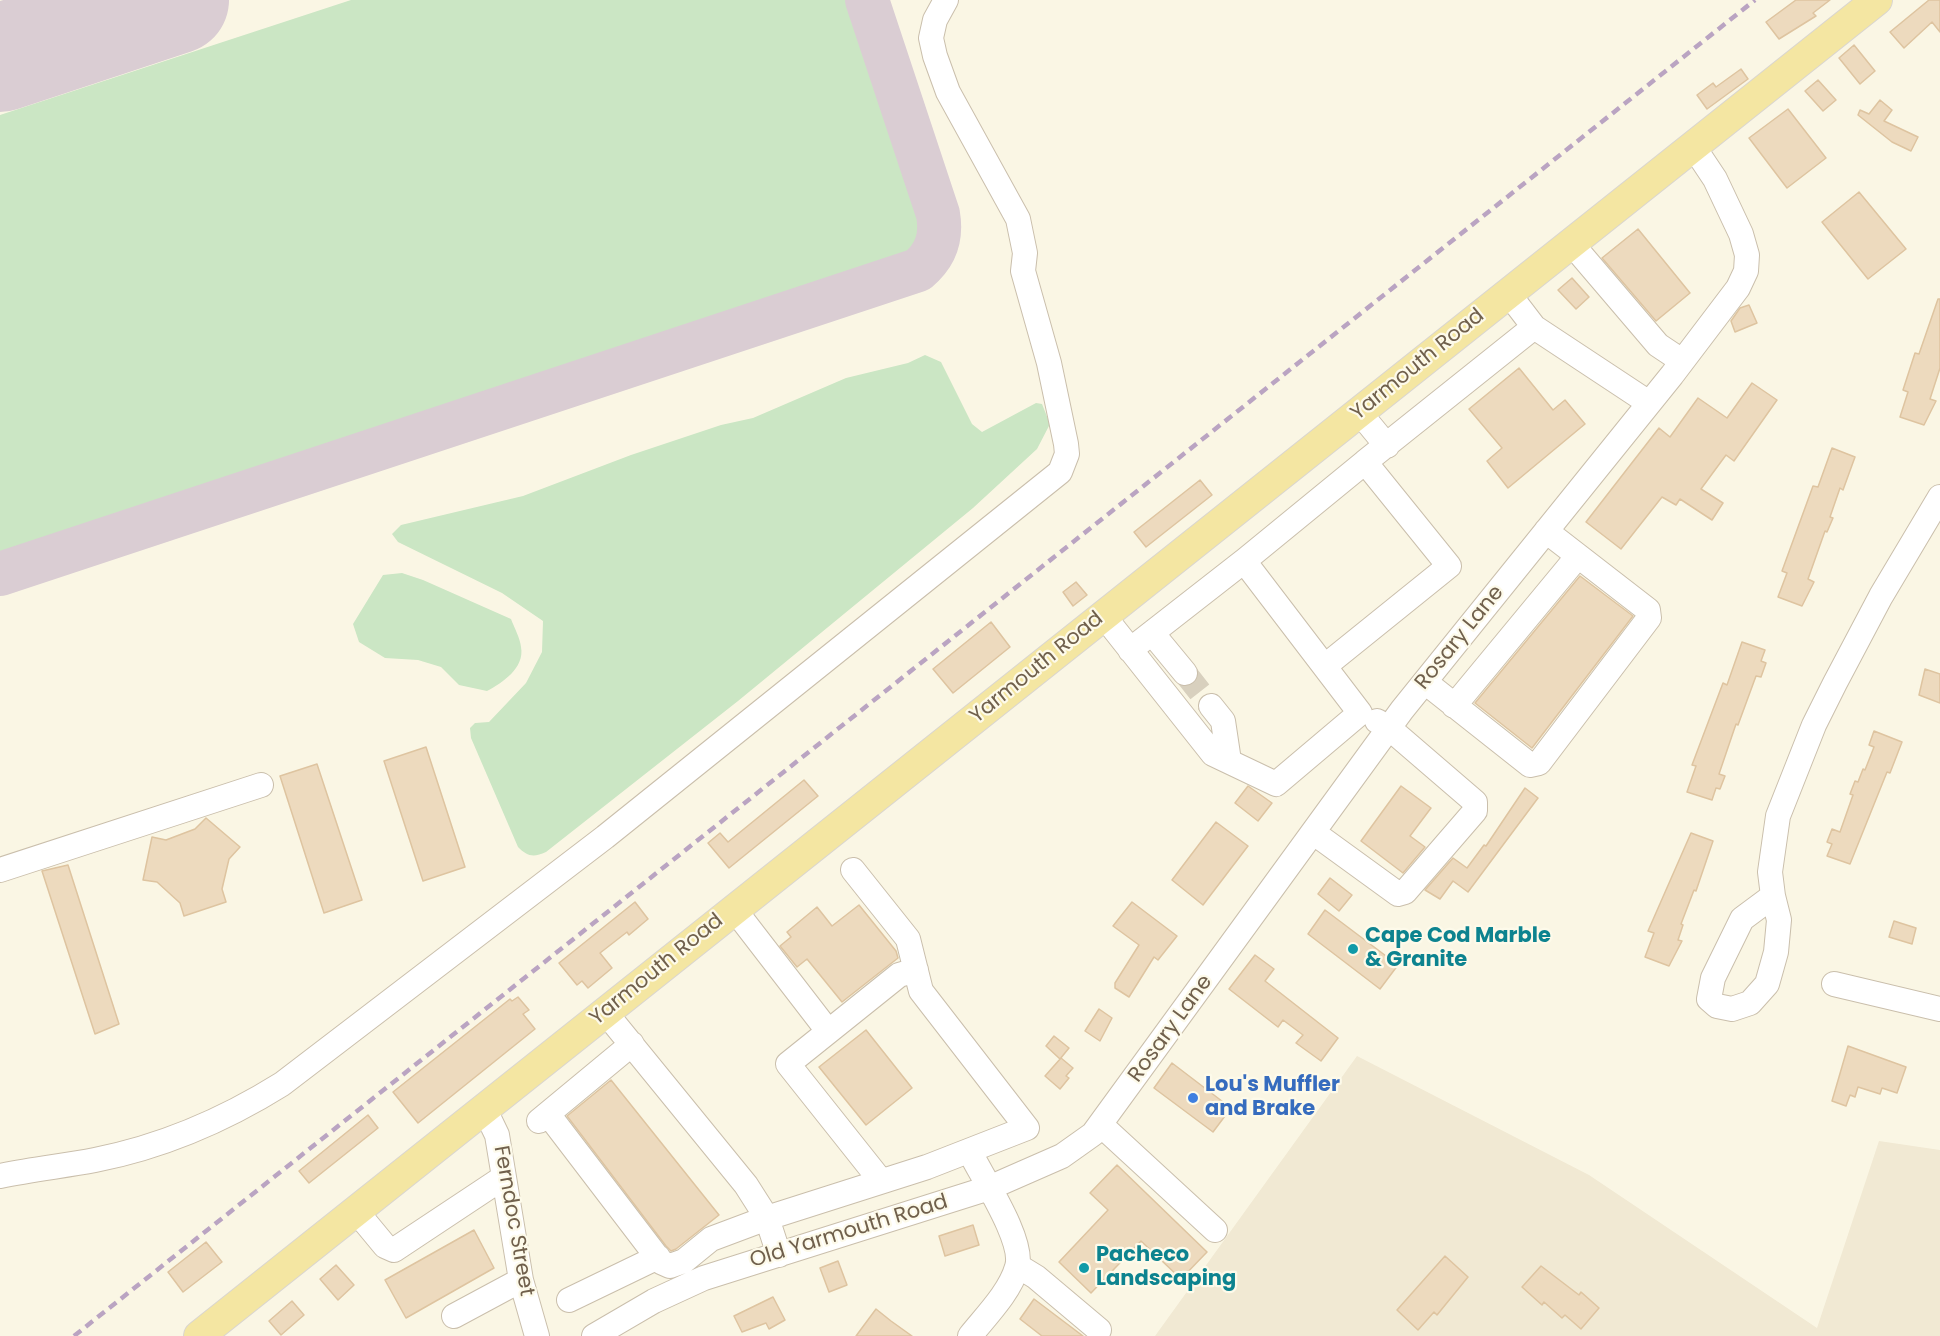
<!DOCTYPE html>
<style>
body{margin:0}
canvas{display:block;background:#faf6e4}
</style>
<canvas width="1940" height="1336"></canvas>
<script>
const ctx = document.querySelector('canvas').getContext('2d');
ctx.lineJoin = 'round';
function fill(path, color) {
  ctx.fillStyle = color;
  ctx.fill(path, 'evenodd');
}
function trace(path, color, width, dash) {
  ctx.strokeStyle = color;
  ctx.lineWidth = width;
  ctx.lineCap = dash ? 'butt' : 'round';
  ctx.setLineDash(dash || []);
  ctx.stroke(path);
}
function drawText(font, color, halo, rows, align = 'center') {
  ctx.font = font + ' Poppins,sans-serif';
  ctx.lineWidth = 4.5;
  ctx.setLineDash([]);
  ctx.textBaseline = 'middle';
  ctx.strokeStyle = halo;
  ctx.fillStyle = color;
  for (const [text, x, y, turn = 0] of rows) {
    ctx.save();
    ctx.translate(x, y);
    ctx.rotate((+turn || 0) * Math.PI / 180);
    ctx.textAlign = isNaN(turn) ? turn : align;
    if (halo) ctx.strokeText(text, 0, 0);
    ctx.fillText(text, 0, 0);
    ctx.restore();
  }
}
fill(new Path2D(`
 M 1357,1056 L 1589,1175 L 1817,1328 L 1879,1141 L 1940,1150 L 1940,1336 L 1155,1336 Z`), '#f1e9d3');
fill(new Path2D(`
 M 351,0 L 852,0 L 925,218 C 927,248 911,256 887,267 L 0,558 L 0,115 Z
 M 925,355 L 941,362 L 972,424 L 982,432 L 1036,403 L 1042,404 L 1050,424 L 1037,449 L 973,508 L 738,701 L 546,852 C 533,858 527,856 518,847 L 471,738 L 470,728 L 475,723 L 489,722 L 526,683 L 542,652 L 543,621 L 502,593 L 398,542 L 392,534 L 401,525 L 523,496 L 631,455 L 721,425 L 753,418 L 846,378 L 908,363 Z
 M 402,573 L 423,580 L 511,619 C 514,627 520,638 521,647 C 525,668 502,683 487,691 L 459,685 L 441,667 L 418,660 L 385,658 L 359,642 L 353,624 L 383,575 Z`), '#cbe6c4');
trace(new Path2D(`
 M 0,574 L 918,270 C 936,255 942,237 938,214 L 867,0`), '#dacdd3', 44);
trace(new Path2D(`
 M 0,58 L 175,0`), '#dacdd3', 108);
const building = new Path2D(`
 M 1796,0 L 1830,0 L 1813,13 L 1816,16 L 1779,39 L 1766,22 Z
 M 1929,0 L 1940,0 L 1940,32 L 1932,22 L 1904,48 L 1890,32 Z
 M 1854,45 L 1875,71 L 1860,84 L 1839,58 Z
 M 1741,69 L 1748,79 L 1707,109 L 1697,95 L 1713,83 L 1716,87 Z
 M 1818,80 L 1836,100 L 1823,111 L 1805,91 Z
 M 1880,100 L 1892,110 L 1884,121 L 1918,137 L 1911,151 L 1892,142 L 1858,115 L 1860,110 L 1869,114 Z
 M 1788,109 L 1826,158 L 1787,188 L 1749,138 Z
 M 1859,192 L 1906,249 L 1868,279 L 1822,222 Z
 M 1638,229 L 1690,293 L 1656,321 L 1602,258 Z
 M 1572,278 L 1589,297 L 1576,309 L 1558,290 Z
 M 1938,299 L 1940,299 L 1940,368 L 1930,399 L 1936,401 L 1924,425 L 1900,417 L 1908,392 L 1903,390 L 1915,353 L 1919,354 Z
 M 1749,305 L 1757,323 L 1735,332 L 1731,321 L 1740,308 Z
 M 1519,368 L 1553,410 L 1565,400 L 1585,424 L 1508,488 L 1487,461 L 1502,448 L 1469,409 Z
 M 1752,383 L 1777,400 L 1734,461 L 1726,455 L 1701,489 L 1723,503 L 1712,520 L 1680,499 L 1676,505 L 1662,497 L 1621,549 L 1586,522 L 1659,428 L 1670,437 L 1698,398 L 1727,418 Z
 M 1832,448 L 1855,457 L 1843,490 L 1840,488 L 1830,517 L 1833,518 L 1827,532 L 1825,531 L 1808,579 L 1814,582 L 1802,606 L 1778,597 L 1787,573 L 1782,571 L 1813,486 L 1818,487 Z
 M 1200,480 L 1212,495 L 1146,547 L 1134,532 Z
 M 1580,576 L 1633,616 L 1532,748 L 1475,703 Z
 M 1076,582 L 1087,595 L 1073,606 L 1063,592 Z
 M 991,622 L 1010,647 L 953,693 L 933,669 Z
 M 1742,642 L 1765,650 L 1761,661 L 1766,663 L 1761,677 L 1756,676 L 1738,725 L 1736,724 L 1719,774 L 1725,776 L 1720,789 L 1716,788 L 1712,800 L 1687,792 L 1696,766 L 1692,765 L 1723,683 L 1727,685 Z
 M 1925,669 L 1940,674 L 1940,703 L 1919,695 Z
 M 1874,731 L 1902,742 L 1890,773 L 1887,772 L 1850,864 L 1827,856 L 1832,844 L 1827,842 L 1832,829 L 1840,832 L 1853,795 L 1850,794 L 1855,781 L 1858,782 L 1863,769 L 1865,770 L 1874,747 L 1869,745 Z
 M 426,747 L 465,867 L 423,881 L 384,761 Z
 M 317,764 L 362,900 L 324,913 L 280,776 Z
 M 804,780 L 818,796 L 729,868 L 708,843 L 720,833 L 728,842 Z
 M 1248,786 L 1272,803 L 1258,821 L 1235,803 Z
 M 1401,786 L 1431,808 L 1410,836 L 1425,847 L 1403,873 L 1361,841 Z
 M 1525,788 L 1538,798 L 1468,892 L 1453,881 L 1440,899 L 1425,890 L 1453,858 L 1467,868 L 1484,845 L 1486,846 Z
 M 206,818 L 240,847 L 229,859 L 222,889 L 226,902 L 184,916 L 180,903 L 157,882 L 143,880 L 152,837 L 166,840 L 195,829 Z
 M 1216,822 L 1248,846 L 1203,905 L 1172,880 Z
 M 1691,833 L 1713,841 L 1696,891 L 1694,890 L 1681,924 L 1683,925 L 1678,940 L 1682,941 L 1669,966 L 1645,957 L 1654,933 L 1648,931 Z
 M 68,865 L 119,1024 L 95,1034 L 42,871 Z
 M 1330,878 L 1352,895 L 1339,911 L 1318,894 Z
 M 635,902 L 648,919 L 629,935 L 627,932 L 600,953 L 612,968 L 588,988 L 582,981 L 577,985 L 559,963 Z
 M 1132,902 L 1177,936 L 1158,960 L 1154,957 L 1129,997 L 1115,988 L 1115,983 L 1139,945 L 1113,926 Z
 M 859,905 L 896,951 L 898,958 L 842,1002 L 807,959 L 797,967 L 780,946 L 791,937 L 787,932 L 817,907 L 832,926 Z
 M 1325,910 L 1398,965 L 1380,989 L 1308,934 Z
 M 1894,921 L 1916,928 L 1912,944 L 1889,937 Z
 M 1255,955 L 1274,969 L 1265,981 L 1338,1038 L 1321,1061 L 1296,1043 L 1303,1035 L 1283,1020 L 1278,1027 L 1229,989 Z
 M 518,997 L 529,1010 L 523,1014 L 535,1029 L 418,1123 L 393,1092 L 510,999 L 512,1001 Z
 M 1099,1009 L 1112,1018 L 1100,1041 L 1085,1031 Z
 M 866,1030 L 912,1088 L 866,1125 L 819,1067 Z
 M 1054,1036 L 1069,1048 L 1060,1059 L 1046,1046 Z
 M 1848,1046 L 1906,1067 L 1897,1093 L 1882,1088 L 1880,1094 L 1858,1087 L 1855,1097 L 1850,1095 L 1846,1106 L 1832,1101 Z
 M 1061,1058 L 1073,1068 L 1066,1076 L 1069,1078 L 1060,1089 L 1045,1076 Z
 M 1172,1063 L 1231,1108 L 1213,1132 L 1154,1088 Z
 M 611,1080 L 719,1215 L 676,1249 L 671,1251 L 666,1246 L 567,1116 Z
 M 368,1115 L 378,1128 L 309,1183 L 299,1171 Z
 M 1117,1165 L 1207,1252 L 1181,1279 L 1141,1241 L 1091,1293 L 1059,1262 L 1108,1210 L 1090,1193 Z
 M 973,1225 L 979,1245 L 945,1256 L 939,1236 Z
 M 474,1230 L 494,1268 L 406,1318 L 385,1280 Z
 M 206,1242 L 222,1262 L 183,1292 L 168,1272 Z
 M 1445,1256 L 1468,1277 L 1437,1315 L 1434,1312 L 1418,1330 L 1397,1310 Z
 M 838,1261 L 847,1285 L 829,1292 L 820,1268 Z
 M 336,1265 L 354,1285 L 338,1300 L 320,1279 Z
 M 1541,1266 L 1579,1295 L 1581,1292 L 1599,1308 L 1581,1329 L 1565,1315 L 1562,1318 L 1544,1302 L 1542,1305 L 1522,1287 Z
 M 773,1297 L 785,1320 L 769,1329 L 766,1323 L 742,1332 L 734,1316 Z
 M 1034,1299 L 1083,1336 L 1042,1336 L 1020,1319 Z
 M 292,1301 L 304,1315 L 281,1335 L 269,1321 Z
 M 876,1309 L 891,1321 L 912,1336 L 856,1336 Z`);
fill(building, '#eddabe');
trace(building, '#dec4a0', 1.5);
trace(new Path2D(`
 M 1185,673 L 1211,706`), '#d8d0be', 24, [24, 12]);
const minor = new Path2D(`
 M 1571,243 L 1658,345 L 1682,361
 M 1508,293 L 1534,327 L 1649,403
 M 1359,412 L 1387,446
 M 1365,462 L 1534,327
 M 1244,561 L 1365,462 L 1449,566 L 1325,666
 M 1103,615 L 1213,754 L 1276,784 L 1360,713 L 1244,561 L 1130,650
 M 1152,633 L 1185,673
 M 1425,682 L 1530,765 L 1539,763 L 1649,618 L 1648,610 L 1546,531
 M 1211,706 L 1223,721 L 1229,761
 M 1454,706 L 1578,556
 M 1314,833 L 1398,894 L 1405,892 L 1475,811 L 1475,802 L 1389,728 L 1377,721
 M 0,870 L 261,785
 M 1773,896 L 1742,919 L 1713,978 L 1709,999 L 1717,1006 L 1732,1009 L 1750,1003 L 1767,984 L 1776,952 L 1779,920 L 1773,896 L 1770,872 L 1778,816 L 1814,725 L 1835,683 L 1881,596 L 1940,497
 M 734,909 L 828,1031
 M 1834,984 L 1940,1009
 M 605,1012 L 746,1185 L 767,1218 L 779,1255
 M 484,1108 L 497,1135 L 521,1280 L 537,1336
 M 548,1114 L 661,1262 L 670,1266 L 684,1261 L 711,1239 L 767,1218 L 927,1167 L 1027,1128 L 921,991 L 908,939 L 853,870
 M 539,1121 L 632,1044
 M 1101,1125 L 1215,1230
 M 0,1176 C 32,1169 64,1166 95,1160 C 161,1147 226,1119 282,1084 L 605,837 L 1060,472 L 1067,454 L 1066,444 L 1049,363 L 1023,271 L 1025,253 L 1018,219 L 948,92 L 935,56 L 931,38 L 935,20 L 946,0
 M 881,1181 L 788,1064 L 899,975 L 916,970
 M 356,1211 L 385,1246 L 394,1250 L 504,1177
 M 1018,1266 L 1036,1277 L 1099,1330
 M 569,1300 L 658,1257
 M 454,1316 L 521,1280
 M 594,1336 L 654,1301 L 704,1278 L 989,1188 L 1062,1156 L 1093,1134 L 1402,710 L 1672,375 L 1738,288 L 1746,271 L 1747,255 L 1741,234 L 1715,179 L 1693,146
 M 970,1336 C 986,1316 1010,1292 1017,1267 C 1025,1241 982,1177 970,1152`);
const major = new Path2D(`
 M 199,1336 L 1877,0`);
trace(minor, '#cabfac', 26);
trace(major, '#dad6d0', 32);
trace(minor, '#fff', 24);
trace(major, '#f4e6a2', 30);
trace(new Path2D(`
 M 74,1336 L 1755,0`), '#baa4c2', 4.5, [9, 6]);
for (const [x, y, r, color] of [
 [1353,949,6,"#0f9aa8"],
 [1193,1098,6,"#3f7fe0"],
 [1084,1268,6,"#0f9aa8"]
]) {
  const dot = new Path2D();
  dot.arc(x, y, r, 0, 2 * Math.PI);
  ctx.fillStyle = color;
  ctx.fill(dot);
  trace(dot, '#fdfaea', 2);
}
drawText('21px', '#70604c', '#fdfaea', [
 ["Yarmouth Road",1418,365,-39],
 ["Rosary Lane",1460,638,-51],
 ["Yarmouth Road",1037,668,-39],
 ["Yarmouth Road",657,970,-39],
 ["Rosary Lane",1171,1029,-54],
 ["Ferndoc Street",513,1221,80],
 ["Old Yarmouth Road",849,1232,-17]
]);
drawText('bold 21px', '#0d838f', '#fdfaea', [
 ["Cape Cod Marble",1365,937],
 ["& Granite",1365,961],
 ["Pacheco",1096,1256],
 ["Landscaping",1096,1280]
], 'left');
drawText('bold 21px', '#366cbe', '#fdfaea', [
 ["Lou's Muffler",1205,1086],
 ["and Brake",1205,1110]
], 'left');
</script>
